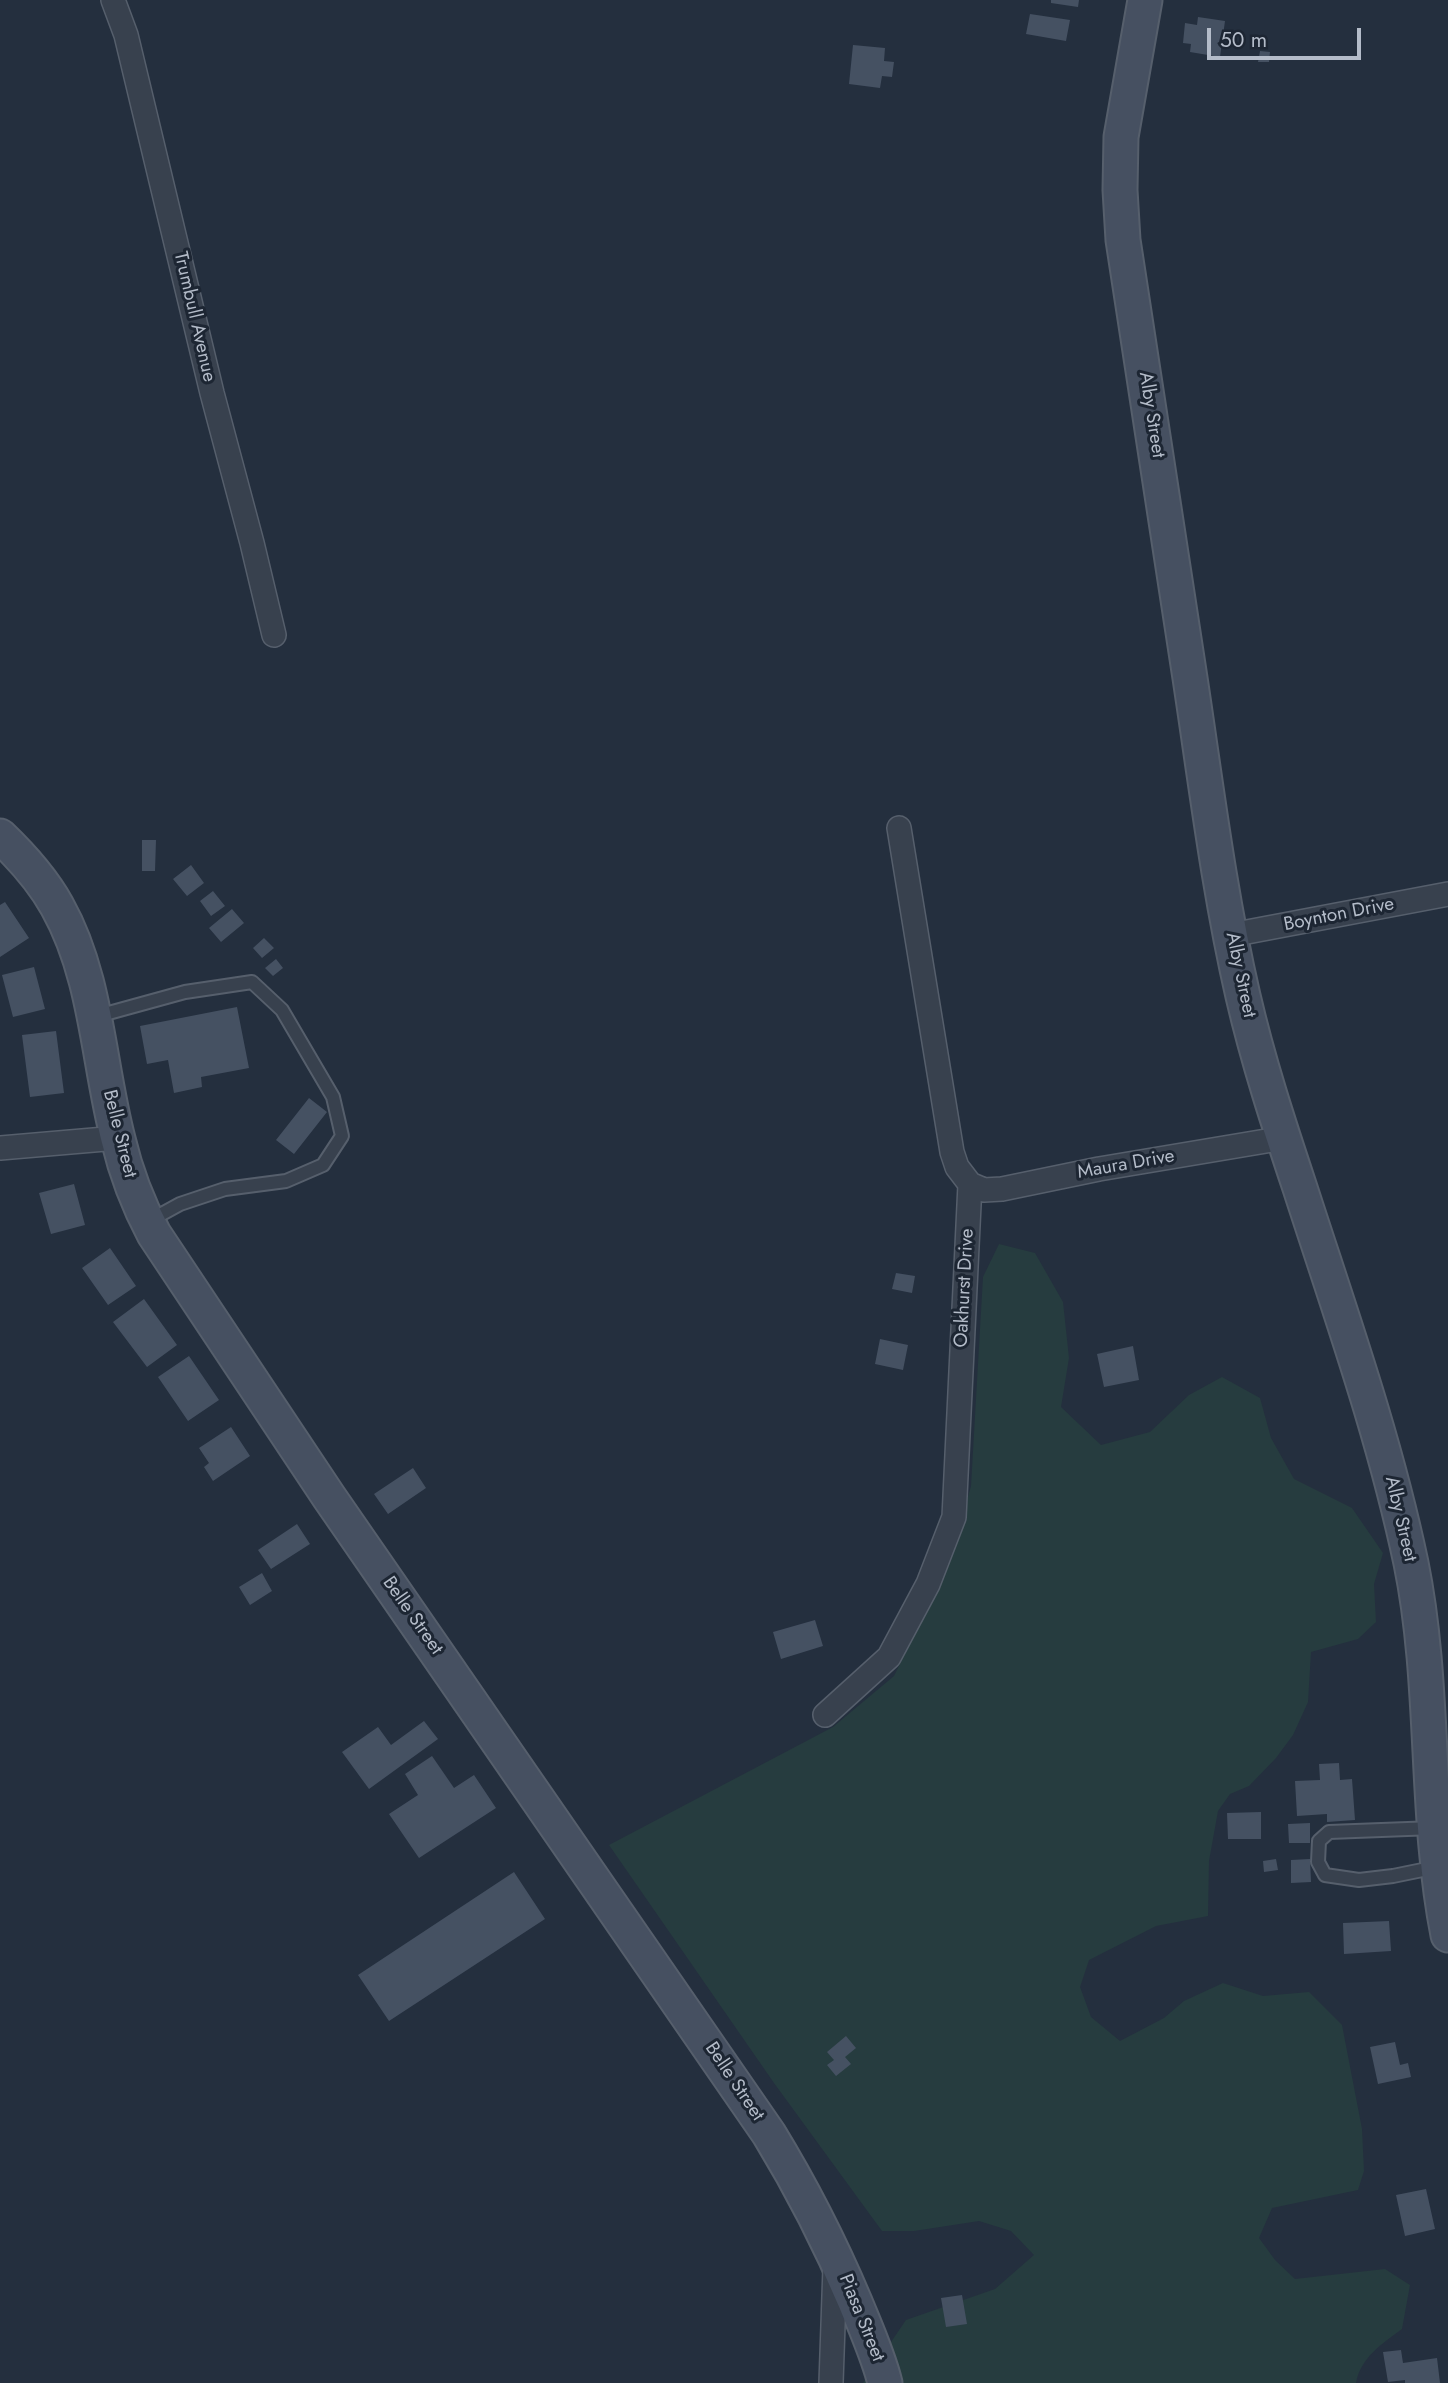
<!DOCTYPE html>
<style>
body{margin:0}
#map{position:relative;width:1448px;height:2383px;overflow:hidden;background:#242f3e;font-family:Jost,sans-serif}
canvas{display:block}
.scale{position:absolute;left:1207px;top:28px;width:154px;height:32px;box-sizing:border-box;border:4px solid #b4bcc9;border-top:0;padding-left:9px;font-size:21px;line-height:24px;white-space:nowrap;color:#b4bcc9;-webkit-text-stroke:5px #1d2633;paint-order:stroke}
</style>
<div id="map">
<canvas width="1448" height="2383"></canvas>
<div class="scale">50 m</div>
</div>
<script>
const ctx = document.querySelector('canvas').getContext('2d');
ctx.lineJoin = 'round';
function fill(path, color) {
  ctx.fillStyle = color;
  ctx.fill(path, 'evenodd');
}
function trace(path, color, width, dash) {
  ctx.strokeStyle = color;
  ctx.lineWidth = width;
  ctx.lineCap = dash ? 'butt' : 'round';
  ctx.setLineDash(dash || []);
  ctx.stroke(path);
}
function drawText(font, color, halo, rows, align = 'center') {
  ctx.font = font + ' Jost,sans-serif';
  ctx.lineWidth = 6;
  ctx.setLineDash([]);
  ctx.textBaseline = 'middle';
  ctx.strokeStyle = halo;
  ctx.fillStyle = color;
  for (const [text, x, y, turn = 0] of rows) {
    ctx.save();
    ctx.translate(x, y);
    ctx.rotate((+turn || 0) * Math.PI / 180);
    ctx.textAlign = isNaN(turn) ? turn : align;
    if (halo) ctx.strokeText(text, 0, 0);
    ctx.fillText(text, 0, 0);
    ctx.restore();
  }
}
fill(new Path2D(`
 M 999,1244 L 1035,1253 L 1063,1302 L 1069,1358 L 1061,1407 L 1101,1445 L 1150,1432 L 1189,1395 L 1222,1377 L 1260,1398 L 1271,1438 L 1294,1479 L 1352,1508 L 1383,1553 L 1374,1584 L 1376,1622 L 1358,1639 L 1311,1652 L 1308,1702 L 1293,1735 L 1276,1758 L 1249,1786 L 1230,1794 L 1218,1811 L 1209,1861 L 1208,1916 L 1156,1926 L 1089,1960 L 1080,1987 L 1091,2017 L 1120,2041 L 1164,2018 L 1184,2001 L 1223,1983 L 1263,1996 L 1309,1992 L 1342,2025 L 1362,2129 L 1364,2171 L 1358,2190 L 1272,2208 L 1259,2238 L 1275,2260 L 1295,2279 L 1385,2269 L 1410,2285 L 1402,2329 C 1382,2344 1361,2357 1356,2383 L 863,2383 L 906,2320 L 995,2289 L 1034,2255 L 1011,2231 L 979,2221 L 914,2231 L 882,2231 L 774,2083 L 609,1845 L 833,1727 L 894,1676 L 948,1567 L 971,1486 L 983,1277 Z`), '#263c3f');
fill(new Path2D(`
 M 1051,0 L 1079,0 L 1078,7 L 1051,3 Z
 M 1030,14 L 1070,20 L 1066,41 L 1026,34 Z
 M 1198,17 L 1225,21 L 1220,57 L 1190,52 L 1191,44 L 1183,43 L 1185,23 L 1197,25 Z
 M 853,45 L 885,48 L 884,61 L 894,62 L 892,77 L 882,76 L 880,88 L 849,84 Z
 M 1260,51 L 1270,52 L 1269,62 L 1258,62 Z
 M 142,840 L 156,840 L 155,871 L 142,871 Z
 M 191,865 L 204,883 L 187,896 L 173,879 Z
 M 213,891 L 225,906 L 211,916 L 200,901 Z
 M 5,902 L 29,938 L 0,957 L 0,905 Z
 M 232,909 L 244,923 L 221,942 L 209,928 Z
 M 264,938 L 274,948 L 262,958 L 253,948 Z
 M 276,959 L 283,968 L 273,976 L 265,968 Z
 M 34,967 L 45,1009 L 13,1017 L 2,975 Z
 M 237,1007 L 249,1068 L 201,1077 L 202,1087 L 174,1093 L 168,1060 L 147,1064 L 140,1026 Z
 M 56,1031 L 64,1093 L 30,1097 L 22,1035 Z
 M 309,1098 L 327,1112 L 294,1154 L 276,1140 Z
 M 74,1184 L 85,1225 L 51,1234 L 39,1193 Z
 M 110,1248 L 136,1286 L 108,1305 L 82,1268 Z
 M 896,1273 L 915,1276 L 912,1293 L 892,1289 Z
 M 144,1299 L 177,1345 L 147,1367 L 113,1322 Z
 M 880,1339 L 908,1345 L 903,1370 L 875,1364 Z
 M 1133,1346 L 1139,1380 L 1104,1387 L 1097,1354 Z
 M 189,1356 L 219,1400 L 188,1421 L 158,1377 Z
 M 231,1427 L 250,1456 L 213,1481 L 204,1467 L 209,1463 L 199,1448 Z
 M 413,1468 L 426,1488 L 388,1514 L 374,1494 Z
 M 297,1524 L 310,1544 L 271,1569 L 258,1550 Z
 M 262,1573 L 272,1591 L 250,1605 L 239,1587 Z
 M 815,1620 L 823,1646 L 781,1659 L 773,1632 Z
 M 424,1721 L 438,1739 L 369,1789 L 342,1752 L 378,1727 L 391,1745 Z
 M 432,1756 L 454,1788 L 474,1775 L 496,1808 L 419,1858 L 389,1814 L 418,1795 L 405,1774 Z
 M 1339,1763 L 1340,1780 L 1352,1779 L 1355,1820 L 1327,1822 L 1327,1814 L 1297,1816 L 1295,1781 L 1320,1780 L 1319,1764 Z
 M 1261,1812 L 1261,1839 L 1228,1839 L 1227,1813 Z
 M 1310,1823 L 1310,1843 L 1289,1843 L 1288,1824 Z
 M 1276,1859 L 1278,1870 L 1264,1872 L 1263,1861 Z
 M 1310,1859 L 1311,1882 L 1291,1883 L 1291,1860 Z
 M 514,1872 L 545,1919 L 389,2021 L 358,1975 Z
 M 1389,1921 L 1391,1951 L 1344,1954 L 1343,1923 Z
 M 846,2036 L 856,2048 L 845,2057 L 851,2064 L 836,2076 L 827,2065 L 834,2060 L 827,2052 Z
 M 1395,2042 L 1400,2065 L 1408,2063 L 1411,2077 L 1378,2084 L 1370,2047 Z
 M 1426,2189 L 1435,2229 L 1405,2236 L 1396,2195 Z
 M 962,2295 L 967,2324 L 946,2327 L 941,2298 Z
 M 1401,2350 L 1403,2363 L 1437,2358 L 1440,2383 L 1405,2383 L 1405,2380 L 1388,2382 L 1383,2352 Z`), '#455162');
const lane = new Path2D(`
 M 94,1017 L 185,992 L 252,982 L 282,1010 L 333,1097 L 342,1136 L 323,1165 L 286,1181 L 225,1189 L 180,1204 L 149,1221
 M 1434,1828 L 1329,1832 L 1319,1841 L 1318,1862 L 1325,1875 L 1359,1880 L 1393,1876 L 1437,1867`);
const street = new Path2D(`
 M 113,0 L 126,35 L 212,393 L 252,543 L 274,635
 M 1231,935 L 1448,894
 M 0,1148 L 117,1138
 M 970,1184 L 984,1190 L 1002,1189 L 1099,1169 L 1284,1138
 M 825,1715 L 889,1657 L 928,1584 L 954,1517 L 970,1184 L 957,1167 L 952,1152 L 899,828
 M 831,2383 L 835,2267`);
const secondary = new Path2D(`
 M 1145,0 L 1121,137 L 1120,190 L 1123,240 C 1146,386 1169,532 1190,678 C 1206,784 1219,892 1243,996 C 1258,1061 1279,1125 1300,1188 C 1340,1312 1384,1435 1411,1563 C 1436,1686 1424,1812 1448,1935
 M 0,836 C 22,857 42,879 57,906 C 97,977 98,1062 118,1139 C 126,1173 138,1204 154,1234 L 329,1497 L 769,2134 C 802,2188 830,2243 855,2302 C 866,2329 878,2355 885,2383`);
trace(lane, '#565f6c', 16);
trace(street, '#565f6c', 26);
trace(secondary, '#565f6c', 37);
trace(lane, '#38414e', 12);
trace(street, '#38414e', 23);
trace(secondary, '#465061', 33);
drawText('19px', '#b4bcc9', '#1d2633', [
 ["Trumbull Avenue",194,317,77],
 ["Alby Street",1151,415,81],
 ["Boynton Drive",1339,915,-11],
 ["Alby Street",1240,975,78],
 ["Belle Street",119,1134,76],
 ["Maura Drive",1126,1165,-10],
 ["Oakhurst Drive",965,1288,-87],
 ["Alby Street",1400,1519,77],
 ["Belle Street",412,1616,55],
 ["Belle Street",734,2082,56],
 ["Piasa Street",861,2318,68]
]);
</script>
